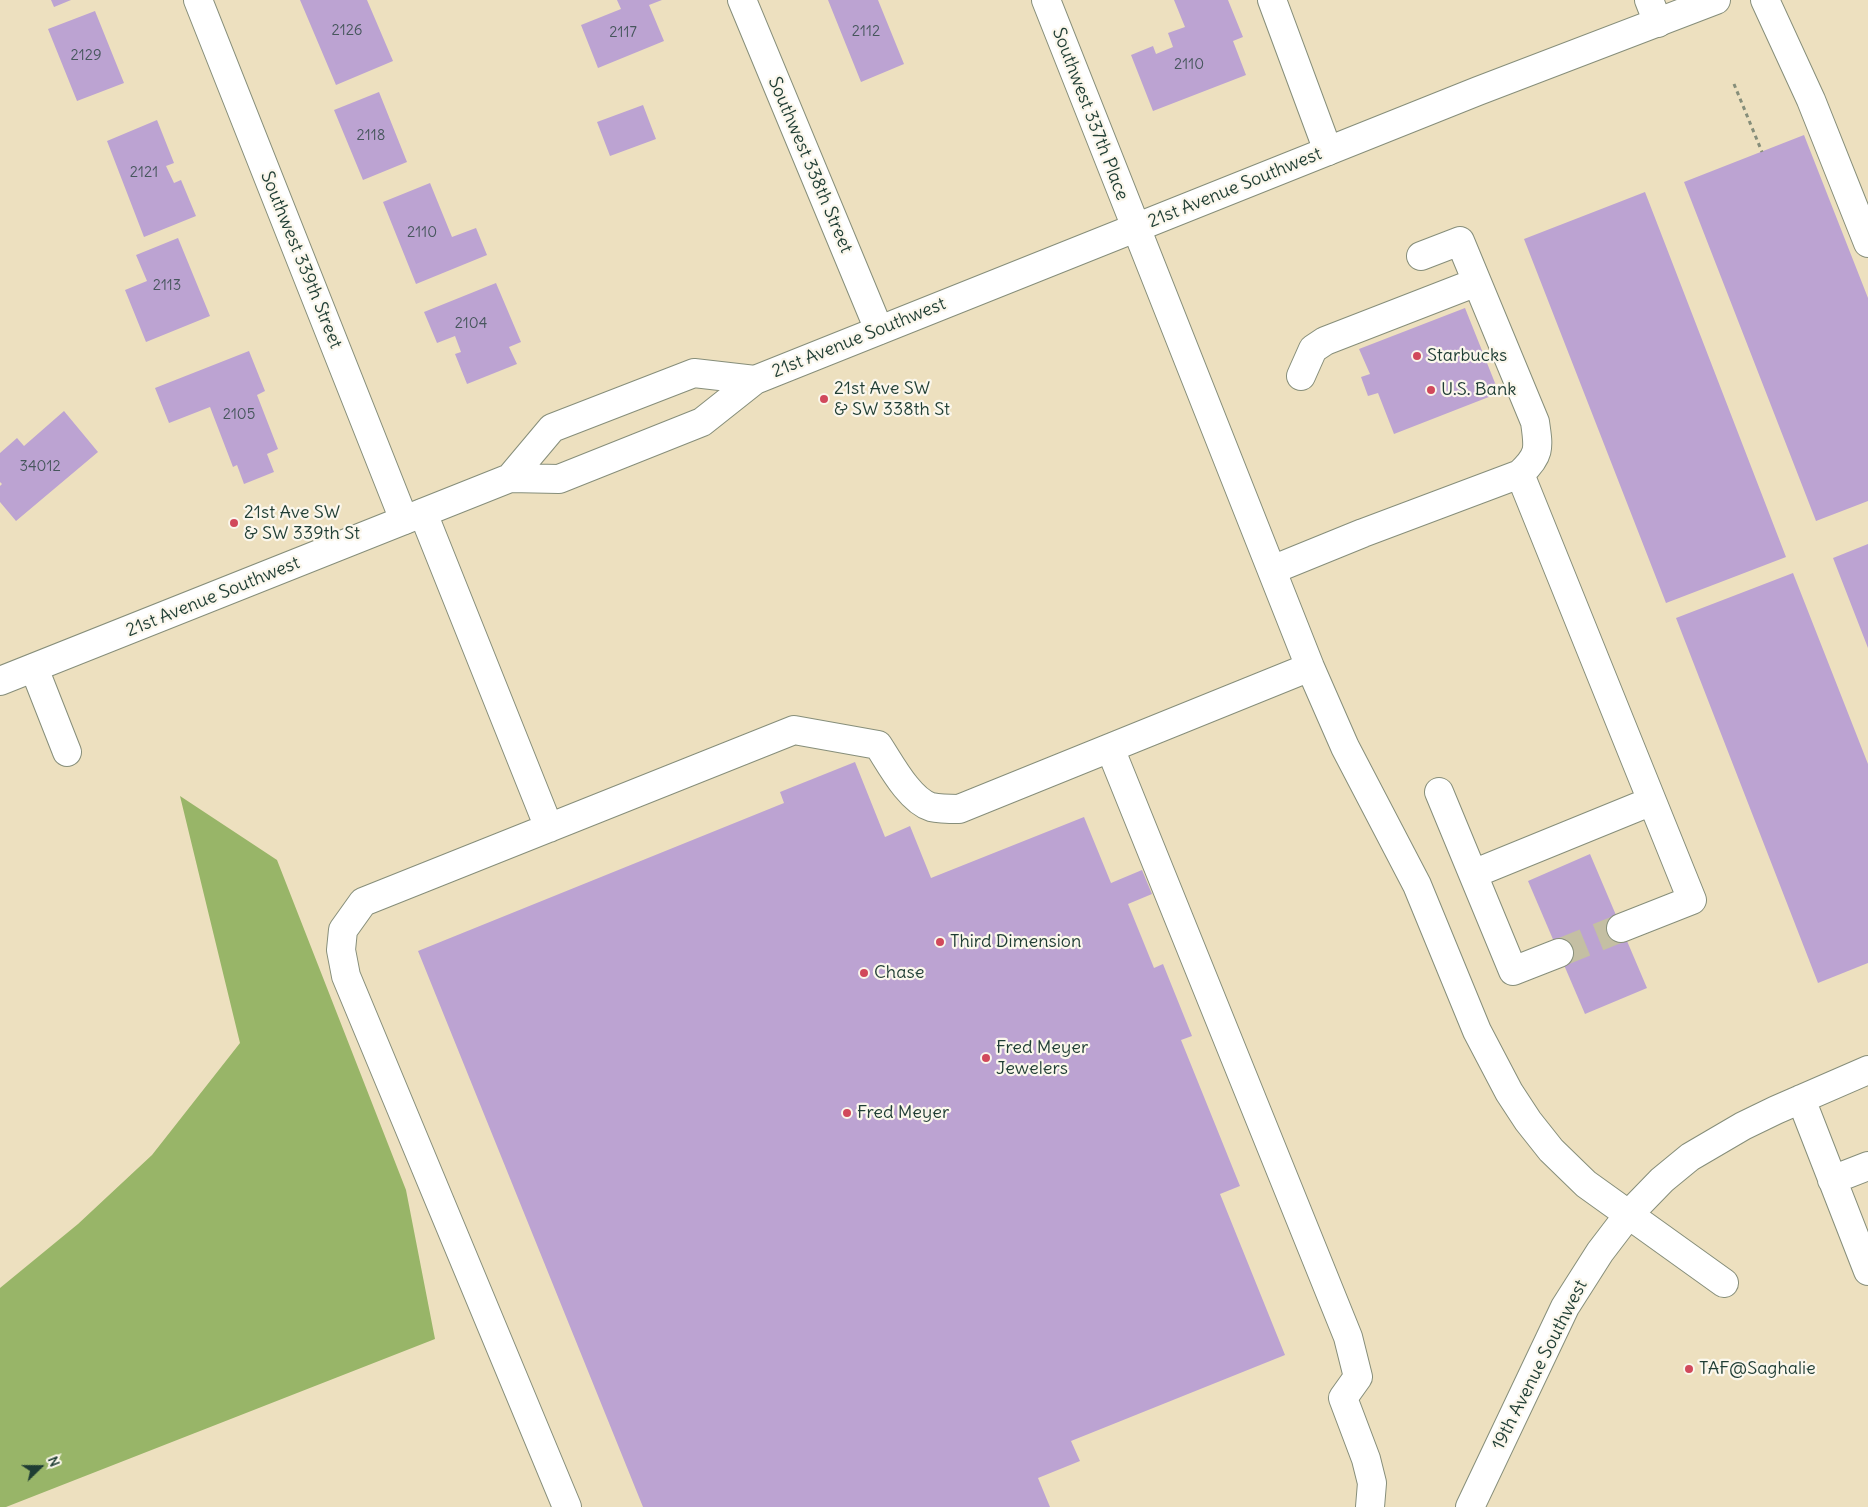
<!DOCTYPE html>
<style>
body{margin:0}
#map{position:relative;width:1868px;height:1507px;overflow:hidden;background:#ede0bf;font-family:Delius,sans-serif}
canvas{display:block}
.north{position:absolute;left:15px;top:1442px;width:50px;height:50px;-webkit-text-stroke:4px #fbf7ec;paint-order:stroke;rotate:68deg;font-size:14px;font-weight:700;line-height:20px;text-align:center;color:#1f3d34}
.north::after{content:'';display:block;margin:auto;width:18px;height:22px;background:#1f3d34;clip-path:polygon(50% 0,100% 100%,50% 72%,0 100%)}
</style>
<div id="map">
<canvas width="1868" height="1507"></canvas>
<div class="north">N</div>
</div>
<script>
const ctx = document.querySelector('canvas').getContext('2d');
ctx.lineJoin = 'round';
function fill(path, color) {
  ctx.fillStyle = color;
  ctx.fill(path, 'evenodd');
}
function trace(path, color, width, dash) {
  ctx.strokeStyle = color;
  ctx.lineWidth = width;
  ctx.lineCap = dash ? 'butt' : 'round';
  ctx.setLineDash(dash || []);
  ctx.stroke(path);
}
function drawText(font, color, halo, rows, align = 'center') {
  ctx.font = font + ' Delius,sans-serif';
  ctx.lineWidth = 4.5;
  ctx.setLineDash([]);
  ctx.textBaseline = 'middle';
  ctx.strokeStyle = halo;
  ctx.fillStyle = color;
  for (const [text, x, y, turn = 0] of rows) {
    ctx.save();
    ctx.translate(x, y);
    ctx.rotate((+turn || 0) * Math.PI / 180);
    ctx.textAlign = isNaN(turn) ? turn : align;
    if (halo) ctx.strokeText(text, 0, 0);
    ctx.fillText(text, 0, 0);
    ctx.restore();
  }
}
fill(new Path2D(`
 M 180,796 L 277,860 L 406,1190 L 435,1339 L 6,1507 L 0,1507 L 0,1288 L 78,1224 L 152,1155 L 240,1043 Z`), '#98b568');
fill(new Path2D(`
 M 51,0 L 71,0 L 54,7 Z
 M 300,0 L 367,0 L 393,61 L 336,85 Z
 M 617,0 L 662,0 L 649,5 L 664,41 L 598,68 L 581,25 L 621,9 Z
 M 828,0 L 878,0 L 904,64 L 861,82 Z
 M 1174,0 L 1228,0 L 1243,37 L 1233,41 L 1246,75 L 1153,111 L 1131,55 L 1153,46 L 1156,54 L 1173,47 L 1168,33 L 1185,27 Z
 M 95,11 L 124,83 L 77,101 L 48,29 Z
 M 379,92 L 407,162 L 363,180 L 334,110 Z
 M 643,105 L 656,139 L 610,156 L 597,122 Z
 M 157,120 L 174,163 L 166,166 L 174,183 L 181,180 L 196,216 L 144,237 L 107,141 Z
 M 1804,135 L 1868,298 L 1868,501 L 1816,521 L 1684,182 Z
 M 430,183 L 452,237 L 476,228 L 487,255 L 416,284 L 383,202 Z
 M 1645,192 L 1786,557 L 1666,603 L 1524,239 Z
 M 178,238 L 210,316 L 146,342 L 125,290 L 147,281 L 136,255 Z
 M 496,283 L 521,342 L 509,347 L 517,364 L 467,384 L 455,354 L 461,352 L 455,336 L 437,343 L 424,312 Z
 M 1465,308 L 1499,393 L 1394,434 L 1378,393 L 1368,396 L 1361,377 L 1370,374 L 1359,349 Z
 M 249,351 L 265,391 L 257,395 L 278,449 L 267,454 L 274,472 L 244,484 L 237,465 L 233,467 L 210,407 L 169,423 L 155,388 Z
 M 64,411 L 98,452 L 16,521 L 0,502 L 0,486 L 2,484 L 0,482 L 0,453 L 17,438 L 24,446 Z
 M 1868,544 L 1868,648 L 1833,558 Z
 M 1793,573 L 1868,764 L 1868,963 L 1818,983 L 1676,618 Z
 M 855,762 L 885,837 L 910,826 L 931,878 L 1084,817 L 1111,883 L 1142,870 L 1152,894 L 1128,904 L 1154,968 L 1163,964 L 1192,1036 L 1181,1040 L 1240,1186 L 1220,1194 L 1285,1355 L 1071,1441 L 1080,1461 L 1038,1478 L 1050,1507 L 643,1507 L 418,951 L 784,803 L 780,792 Z
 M 1590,854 L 1647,988 L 1585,1014 L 1528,881 Z`), '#bca3d2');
trace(new Path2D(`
 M 1559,953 L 1621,928`), '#c4bfa3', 28, [28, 14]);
const minor = new Path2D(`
 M 198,0 L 404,520
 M 742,0 L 879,330
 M 1046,0 L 1310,667 L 1345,747 L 1417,885 L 1477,1031 L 1509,1092 L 1528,1121 L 1551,1150 L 1586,1184 L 1724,1283
 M 1272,0 L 1328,151
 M 1649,0 L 1658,23
 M 1765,0 L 1811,100 L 1868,243
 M 1301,376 L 1313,349 L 1325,341 L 1477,282
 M 1520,474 L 1692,900 L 1621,928
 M 423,513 L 549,828
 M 1272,570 L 1363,533 L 1520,474 C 1540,455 1539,449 1535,422 L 1460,241 L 1421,256
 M 34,668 L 67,752
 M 1110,748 L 1348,1337 L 1358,1377 L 1343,1398 L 1366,1459 L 1372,1483 L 1370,1507
 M 1439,792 L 1513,971 L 1559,953
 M 1473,874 L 1652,801
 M 1801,1099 L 1868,1271
 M 1832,1180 L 1868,1166
 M 567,1507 L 346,976 L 341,950 L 343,930 L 363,902 L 794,730 L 878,745 C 890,763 909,800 931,807 C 940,809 950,809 959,809 L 1310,667
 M 1470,1507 L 1565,1307 L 1600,1252 L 1629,1214 L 1662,1180 L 1690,1157 L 1743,1126 L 1776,1110 L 1868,1070`);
const major = new Path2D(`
 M 755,380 L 1478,91 L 1716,0
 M 0,681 L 510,478 L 559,479 L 702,422 L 755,380 L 694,373 L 552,428 L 510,478`);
trace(minor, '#868e7a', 30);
trace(major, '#868e7a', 30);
trace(new Path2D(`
 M 1734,84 L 1762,152`), '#868e7a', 3, [4, 4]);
trace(minor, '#fff', 28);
trace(major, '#fff', 28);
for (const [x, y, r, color] of [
 [1417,356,5,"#d1495b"],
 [1431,390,5,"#d1495b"],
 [824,399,5,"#d1495b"],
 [234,523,5,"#d1495b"],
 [940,942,5,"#d1495b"],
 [864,973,5,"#d1495b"],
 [986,1058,5,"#d1495b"],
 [847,1113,5,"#d1495b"],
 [1689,1369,5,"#d1495b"]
]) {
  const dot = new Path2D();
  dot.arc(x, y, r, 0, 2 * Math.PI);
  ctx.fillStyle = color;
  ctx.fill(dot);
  trace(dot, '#fbf7ec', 2);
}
drawText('15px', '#46565c', null, [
 ["2126",347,31],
 ["2112",866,32],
 ["2117",623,33],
 ["2129",86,56],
 ["2110",1189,65],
 ["2118",371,136],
 ["2121",144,173],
 ["2110",422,233],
 ["2113",167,286],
 ["2104",471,324],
 ["2105",239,415],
 ["34012",40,467]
]);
drawText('18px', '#1f3d34', '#fbf7ec', [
 ["Southwest 337th Place",1090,114,69],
 ["Southwest 338th Street",810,165,67],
 ["21st Avenue Southwest",1235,188,-22],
 ["Southwest 339th Street",301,260,68],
 ["21st Avenue Southwest",859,338,-22],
 ["21st Avenue Southwest",213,597,-22],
 ["19th Avenue Southwest",1540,1365,-63]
]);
drawText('18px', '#1f3d34', '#fbf7ec', [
 ["Starbucks",1427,356],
 ["21st Ave SW",834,389],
 ["& SW 338th St",834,410],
 ["U.S. Bank",1441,390],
 ["21st Ave SW",244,513],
 ["& SW 339th St",244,534],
 ["Third Dimension",950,942],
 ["Chase",874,973],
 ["Fred Meyer",996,1048],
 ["Jewelers",996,1069],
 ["Fred Meyer",857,1113],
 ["TAF@Saghalie",1699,1369]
], 'left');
</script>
